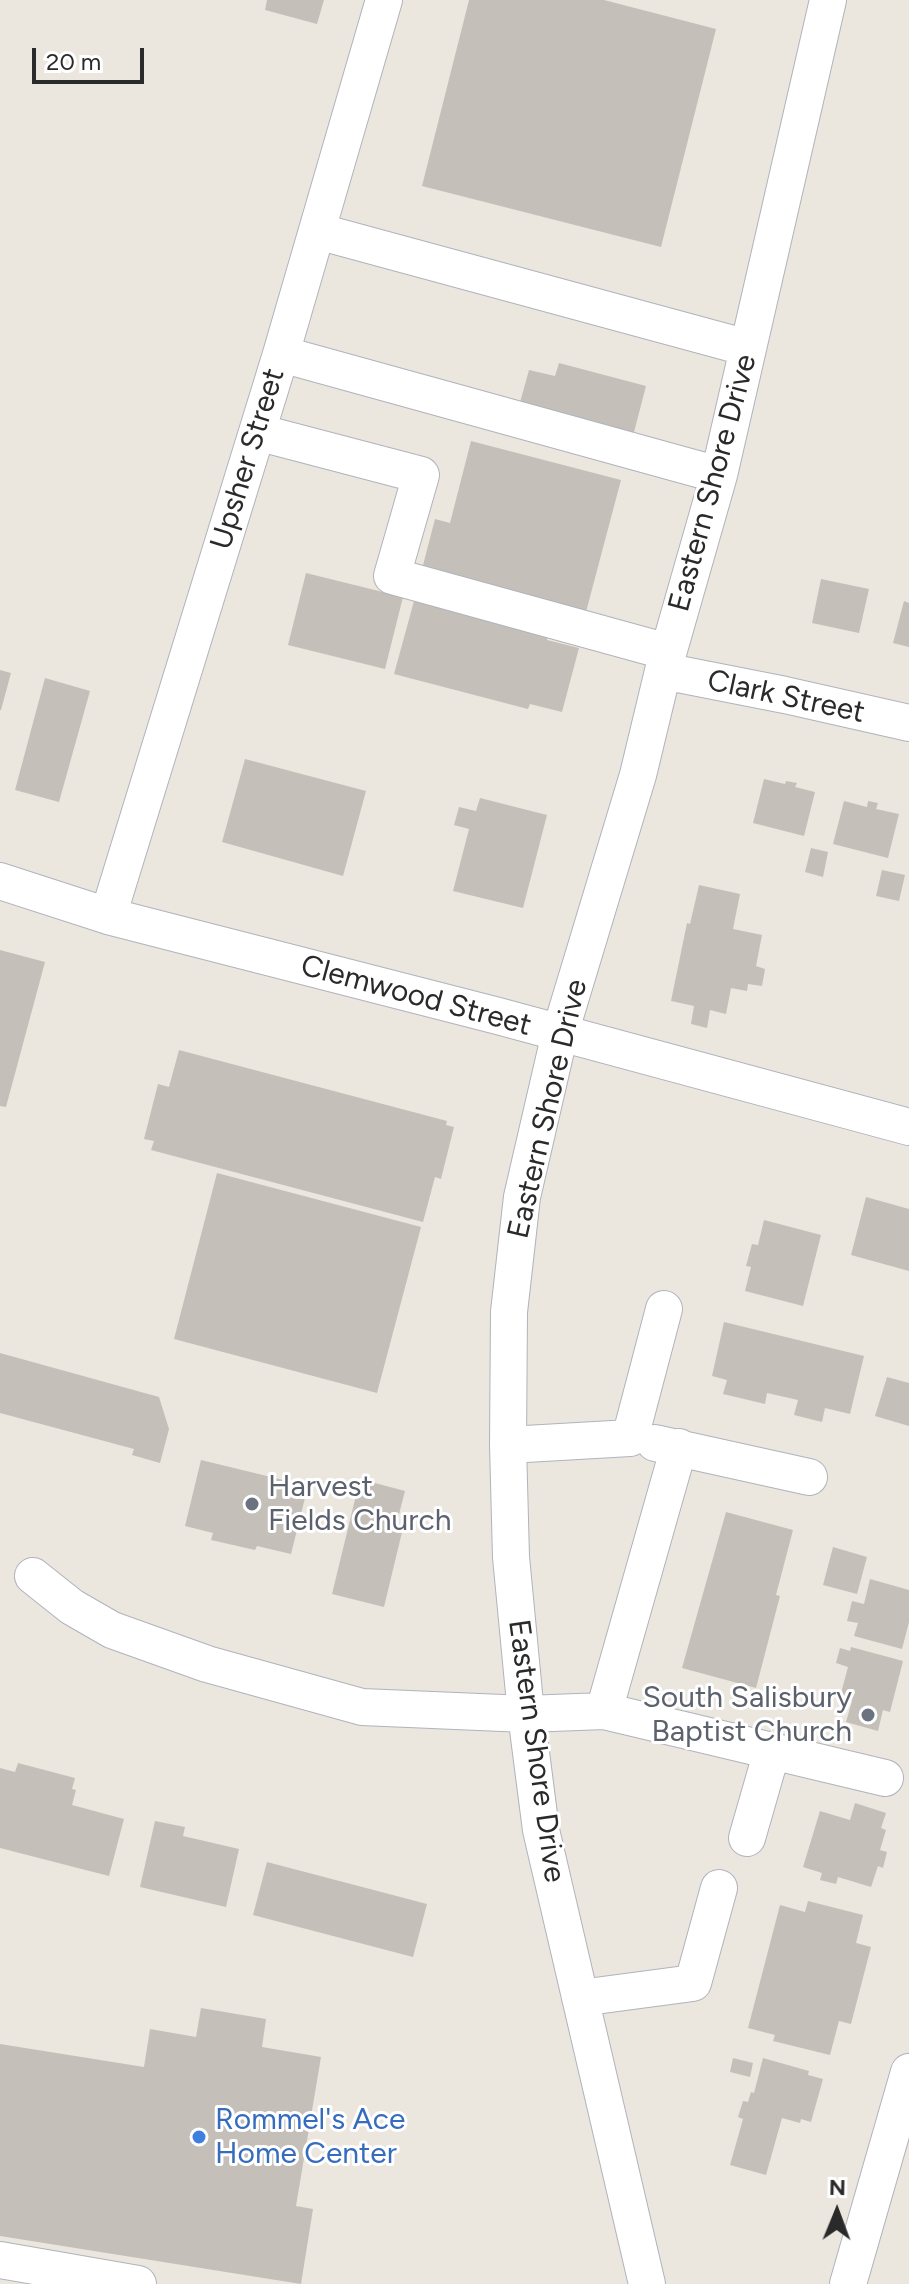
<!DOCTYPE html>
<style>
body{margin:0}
#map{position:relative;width:909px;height:2284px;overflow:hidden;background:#ebe6de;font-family:Figtree,sans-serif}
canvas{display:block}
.north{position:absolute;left:797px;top:2172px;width:80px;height:80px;-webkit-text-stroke:6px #fff;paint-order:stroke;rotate:1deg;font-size:22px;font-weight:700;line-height:32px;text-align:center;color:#2a2a2a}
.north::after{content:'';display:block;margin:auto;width:28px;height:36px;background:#2a2a2a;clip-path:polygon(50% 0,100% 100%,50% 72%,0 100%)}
.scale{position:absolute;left:32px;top:48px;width:112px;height:36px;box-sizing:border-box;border:4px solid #2a2a2a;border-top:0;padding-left:10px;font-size:24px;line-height:28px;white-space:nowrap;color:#2a2a2a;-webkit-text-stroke:6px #fff;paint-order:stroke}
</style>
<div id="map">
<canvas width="909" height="2284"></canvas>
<div class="north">N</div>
<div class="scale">20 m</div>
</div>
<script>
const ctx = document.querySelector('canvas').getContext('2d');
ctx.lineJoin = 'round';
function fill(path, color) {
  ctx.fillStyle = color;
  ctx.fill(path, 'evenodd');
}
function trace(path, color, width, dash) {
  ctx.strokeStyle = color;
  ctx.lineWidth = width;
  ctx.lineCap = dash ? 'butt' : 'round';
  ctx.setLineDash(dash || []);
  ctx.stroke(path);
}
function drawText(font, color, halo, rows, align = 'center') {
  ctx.font = font + ' Figtree,sans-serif';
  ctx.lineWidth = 6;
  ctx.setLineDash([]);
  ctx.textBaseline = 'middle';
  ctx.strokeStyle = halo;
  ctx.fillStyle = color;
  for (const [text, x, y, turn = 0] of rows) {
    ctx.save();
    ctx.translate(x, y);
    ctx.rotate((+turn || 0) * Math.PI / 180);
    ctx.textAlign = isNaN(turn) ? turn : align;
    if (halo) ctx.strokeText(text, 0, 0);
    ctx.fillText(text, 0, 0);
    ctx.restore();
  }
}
fill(new Path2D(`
 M 267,0 L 324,0 L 317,24 L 265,10 Z
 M 469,0 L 604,0 L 716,29 L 661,247 L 422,186 Z
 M 559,363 L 646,386 L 633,436 L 519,406 L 529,370 L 555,376 Z
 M 471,441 L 621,480 L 586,612 L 422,569 L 435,519 L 450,523 Z
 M 306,573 L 403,597 L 385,669 L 288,645 Z
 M 821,579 L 869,589 L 859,633 L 812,623 Z
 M 414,601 L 547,637 L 547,640 L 579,648 L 562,712 L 530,704 L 528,709 L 394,674 Z
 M 904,601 L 909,603 L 909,647 L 893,643 Z
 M 0,670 L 11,673 L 1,710 L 0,710 Z
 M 45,678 L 90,691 L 59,802 L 15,790 Z
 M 245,759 L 366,791 L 343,876 L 222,842 Z
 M 764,779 L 785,784 L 786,781 L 797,783 L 795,787 L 815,792 L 804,836 L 753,823 Z
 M 480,798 L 547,815 L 523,908 L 453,891 L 469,829 L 454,825 L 459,807 L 476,811 Z
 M 844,801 L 867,807 L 868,801 L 878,803 L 876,809 L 899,814 L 888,858 L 833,844 Z
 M 811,848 L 828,852 L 823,877 L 805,872 Z
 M 882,870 L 905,875 L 899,901 L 876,896 Z
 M 699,885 L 740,894 L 733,929 L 762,935 L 756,966 L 765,969 L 762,986 L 748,984 L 747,991 L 731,988 L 726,1014 L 710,1010 L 707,1028 L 691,1024 L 694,1006 L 671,1001 L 687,923 L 690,924 Z
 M 0,950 L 45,962 L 6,1107 L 0,1106 Z
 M 179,1050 L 447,1121 L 446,1125 L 454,1127 L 441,1179 L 435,1177 L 423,1222 L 151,1150 L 154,1141 L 144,1139 L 158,1084 L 169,1087 Z
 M 217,1173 L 421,1227 L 377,1393 L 174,1339 Z
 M 866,1197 L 909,1209 L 909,1271 L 851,1255 Z
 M 764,1220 L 821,1235 L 803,1306 L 745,1291 L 751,1267 L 746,1266 L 752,1244 L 758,1245 Z
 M 724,1322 L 864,1356 L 850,1414 L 825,1408 L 822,1422 L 794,1415 L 798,1400 L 767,1393 L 765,1404 L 723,1394 L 727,1380 L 712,1376 Z
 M 0,1353 L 159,1397 L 169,1429 L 160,1463 L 132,1455 L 134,1449 L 0,1413 Z
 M 887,1377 L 909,1383 L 909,1426 L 875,1416 Z
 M 201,1460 L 308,1486 L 291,1554 L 257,1546 L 255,1550 L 211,1540 L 213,1533 L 185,1526 Z
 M 360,1479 L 405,1491 L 396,1526 L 403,1528 L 384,1607 L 332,1594 Z
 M 726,1512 L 793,1530 L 776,1595 L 780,1596 L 756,1688 L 682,1668 Z
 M 833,1547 L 867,1557 L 857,1594 L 823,1585 Z
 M 870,1579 L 909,1590 L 909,1622 L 902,1649 L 854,1636 L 858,1623 L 847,1621 L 852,1601 L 864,1604 Z
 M 851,1647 L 903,1661 L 890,1712 L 883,1710 L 878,1731 L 846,1722 L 852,1701 L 840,1697 L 848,1667 L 836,1663 L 840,1648 L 850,1651 Z
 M 18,1763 L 75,1778 L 72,1789 L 76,1790 L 72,1805 L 124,1819 L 109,1876 L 0,1848 L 0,1768 L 15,1772 Z
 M 855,1803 L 886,1813 L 881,1828 L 886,1830 L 880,1850 L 887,1852 L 883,1868 L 878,1866 L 871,1887 L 838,1877 L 836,1884 L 820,1880 L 822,1873 L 803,1867 L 820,1811 L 850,1820 Z
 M 155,1821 L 185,1827 L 183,1836 L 239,1849 L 226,1907 L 140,1887 Z
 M 267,1862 L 427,1904 L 413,1957 L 253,1915 Z
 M 808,1901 L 863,1915 L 856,1943 L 871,1947 L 851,2024 L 839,2021 L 830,2055 L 773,2041 L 775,2035 L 748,2028 L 780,1905 L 805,1912 Z
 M 201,2008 L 266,2019 L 262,2047 L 321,2057 L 296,2206 L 313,2209 L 301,2284 L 0,2236 L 0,2044 L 144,2067 L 150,2029 L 196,2037 Z
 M 733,2058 L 753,2063 L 750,2077 L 730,2072 Z
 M 763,2058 L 809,2071 L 808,2075 L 823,2079 L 811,2122 L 801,2119 L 800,2123 L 782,2118 L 766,2175 L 730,2165 L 743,2119 L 738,2117 L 743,2101 L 748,2102 L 751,2092 L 754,2093 Z`), '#c4c0b9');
const minor = new Path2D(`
 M 317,231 L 748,348
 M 281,354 L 719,475
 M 257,432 L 421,475 L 392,576 L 668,652
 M 663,671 L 785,695 L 909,723
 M 0,881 L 108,916 L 498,1016 L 909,1127
 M 108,916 L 281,354 L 384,0
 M 655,1443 L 809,1477
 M 508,1445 L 630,1438 L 664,1309
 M 33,1576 L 72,1607 L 112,1630 L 207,1664 L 362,1707 L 526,1714 L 604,1711 L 679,1447
 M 604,1711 L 885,1778
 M 747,1838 L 772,1751
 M 580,1998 L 693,1983 L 719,1888
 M 0,2260 L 138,2284
 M 647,2284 L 541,1830 L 526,1714 L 511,1557 L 508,1445 L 509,1312 L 522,1197 L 560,1033 L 638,775 L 663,671 L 719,475 L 828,0
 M 848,2284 L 909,2072`);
trace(minor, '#b1b3bd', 38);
trace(minor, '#fff', 36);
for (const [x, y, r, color] of [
 [252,1504,8,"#6b7280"],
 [868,1715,8,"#6b7280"],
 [199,2137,8,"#3f7fe0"]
]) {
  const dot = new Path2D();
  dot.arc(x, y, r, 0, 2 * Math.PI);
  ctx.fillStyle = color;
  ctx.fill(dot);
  trace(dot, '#fff', 3);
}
drawText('30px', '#2a2a2a', '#fff', [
 ["Upsher Street",248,459,-73],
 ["Eastern Shore Drive",713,483,-75],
 ["Clark Street",786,697,12],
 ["Clemwood Street",416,996,15],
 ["Eastern Shore Drive",548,1109,-77],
 ["Eastern Shore Drive",536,1751,82]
]);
drawText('30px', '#5b616d', '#fff', [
 ["Harvest",268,1487],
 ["Fields Church",268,1521],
 ["South Salisbury",852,1698,"right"],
 ["Baptist Church",852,1732,"right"]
], 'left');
drawText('30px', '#366cbe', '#fff', [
 ["Rommel's Ace",215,2120],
 ["Home Center",215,2154]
], 'left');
</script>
